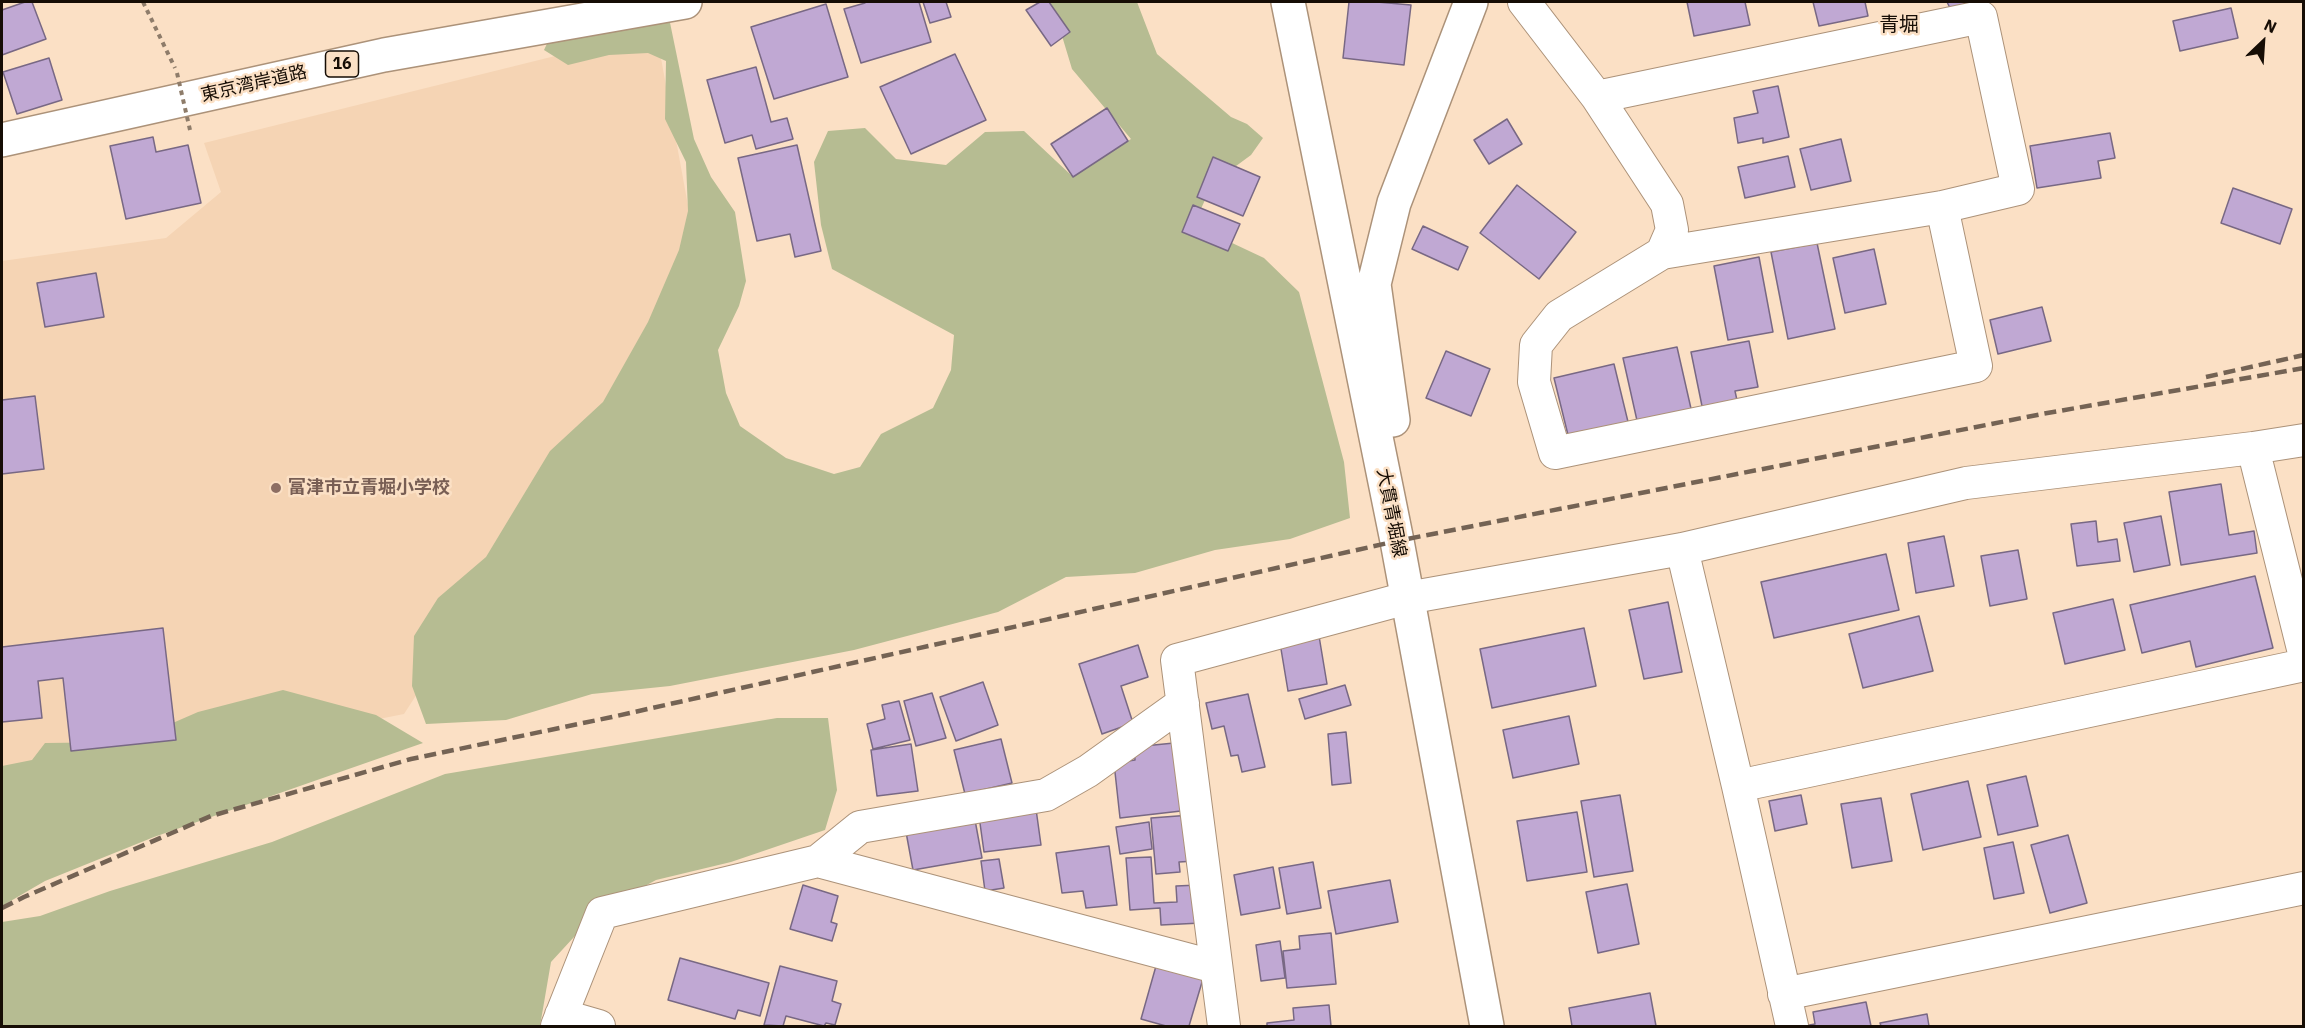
<!DOCTYPE html>
<meta charset="utf-8">
<style>
body{margin:0}
#map{position:relative;width:2305px;height:1028px;overflow:hidden;background:#fbe0c5;font-family:"IBM Plex Sans",sans-serif}
canvas{display:block}
.frame{position:absolute;inset:0;border:3px solid #160d05;pointer-events:none}
.north{position:absolute;left:2233px;top:12px;width:60px;height:60px;-webkit-text-stroke:4px #fbe0c5;paint-order:stroke;rotate:25deg;font-size:16px;font-weight:700;line-height:24px;text-align:center;color:#160d05}
.north::after{content:'';display:block;margin:auto;width:21px;height:27px;background:#160d05;clip-path:polygon(50% 0,100% 100%,50% 72%,0 100%)}
</style>
<div id="map">
<canvas width="2305" height="1028"></canvas>
<div class="frame"></div>
<div class="north">N</div>
</div>
<script>
const ctx = document.querySelector('canvas').getContext('2d');
ctx.lineJoin = 'round';
function fill(path, color) {
  ctx.fillStyle = color;
  ctx.fill(path, 'evenodd');
}
function trace(path, color, width, dash) {
  ctx.strokeStyle = color;
  ctx.lineWidth = width;
  ctx.lineCap = dash ? 'butt' : 'round';
  ctx.setLineDash(dash || []);
  ctx.stroke(path);
}
function drawText(font, color, halo, rows, align = 'center') {
  ctx.font = font + ' "IBM Plex Sans","Noto Sans JP",sans-serif';
  ctx.lineWidth = 5;
  ctx.setLineDash([]);
  ctx.textBaseline = 'middle';
  ctx.strokeStyle = halo;
  ctx.fillStyle = color;
  for (const [text, x, y, turn = 0] of rows) {
    ctx.save();
    ctx.translate(x, y);
    ctx.rotate((+turn || 0) * Math.PI / 180);
    ctx.textAlign = isNaN(turn) ? turn : align;
    if (halo) ctx.strokeText(text, 0, 0);
    ctx.fillText(text, 0, 0);
    ctx.restore();
  }
}
fill(new Path2D(`
 M 656,31 L 698,260 L 404,714 L 2,794 L 2,261 L 166,238 L 221,192 L 204,143 Z`), '#f5d4b4');
fill(new Path2D(`
 M 1045,2 L 1137,2 L 1157,54 L 1231,117 L 1247,124 L 1263,138 L 1251,155 L 1213,183 L 1198,215 L 1213,234 L 1264,258 L 1299,292 L 1344,462 L 1350,518 L 1290,539 L 1215,550 L 1135,573 L 1066,577 L 998,612 L 854,650 L 670,686 L 592,694 L 506,720 L 426,724 L 412,686 L 414,636 L 438,598 L 486,557 L 550,451 L 603,402 L 648,322 L 679,250 L 688,211 L 686,162 L 665,119 L 666,61 L 648,53 L 609,55 L 568,65 L 544,50 L 553,31 L 668,13 L 694,139 L 711,177 L 735,212 L 746,281 L 739,306 L 718,350 L 726,393 L 740,426 L 786,458 L 834,474 L 860,467 L 881,434 L 933,408 L 951,370 L 954,335 L 832,269 L 821,225 L 814,162 L 828,131 L 865,128 L 896,159 L 946,165 L 985,132 L 1024,131 L 1071,175 L 1131,139 L 1072,69 L 1059,26 Z
 M 283,690 L 376,715 L 423,743 L 154,837 L 45,881 L 2,906 L 2,766 L 32,760 L 45,743 L 129,742 L 198,712 Z
 M 777,718 L 828,718 L 837,790 L 825,830 L 731,862 L 656,880 L 597,912 L 551,962 L 540,1026 L 2,1026 L 2,922 L 40,916 L 110,891 L 272,842 L 445,774 Z`), '#b6bc92');
const building = new Path2D(`
 M 25,2 L 32,2 L 46,39 L 2,55 L 2,10 Z
 M 864,2 L 919,2 L 931,42 L 861,63 L 844,9 L 865,3 Z
 M 923,2 L 946,2 L 951,17 L 930,23 Z
 M 1040,2 L 1049,2 L 1070,32 L 1051,46 L 1026,10 Z
 M 1349,2 L 1377,2 L 1411,5 L 1404,65 L 1343,58 Z
 M 1687,2 L 1745,2 L 1750,25 L 1694,36 Z
 M 1813,2 L 1865,2 L 1868,16 L 1819,26 Z
 M 1947,2 L 1969,2 L 1951,10 Z
 M 826,4 L 848,77 L 774,99 L 751,27 Z
 M 2231,8 L 2238,38 L 2180,51 L 2173,21 Z
 M 955,54 L 986,120 L 911,154 L 880,87 Z
 M 49,58 L 62,100 L 17,114 L 3,72 Z
 M 756,67 L 771,122 L 787,118 L 793,139 L 756,149 L 752,135 L 725,143 L 707,80 Z
 M 1778,86 L 1789,137 L 1763,143 L 1763,138 L 1738,143 L 1734,118 L 1758,113 L 1753,91 Z
 M 1107,108 L 1128,141 L 1073,177 L 1051,144 Z
 M 1507,119 L 1522,144 L 1489,164 L 1474,140 Z
 M 2110,133 L 2115,158 L 2098,161 L 2101,178 L 2037,188 L 2030,146 Z
 M 153,137 L 156,152 L 188,145 L 201,203 L 126,219 L 110,146 Z
 M 1841,139 L 1851,181 L 1811,190 L 1800,149 Z
 M 797,145 L 821,251 L 795,257 L 790,234 L 757,241 L 738,158 Z
 M 1788,156 L 1795,187 L 1745,198 L 1738,167 Z
 M 1213,157 L 1260,177 L 1243,216 L 1197,197 Z
 M 1517,185 L 1576,232 L 1539,279 L 1480,233 Z
 M 2233,188 L 2292,209 L 2280,244 L 2221,223 Z
 M 1193,205 L 1240,224 L 1228,251 L 1182,232 Z
 M 1423,226 L 1468,247 L 1458,270 L 1412,249 Z
 M 1817,243 L 1835,329 L 1788,339 L 1771,252 Z
 M 1874,249 L 1886,304 L 1845,313 L 1833,258 Z
 M 1759,257 L 1773,332 L 1728,340 L 1714,266 Z
 M 96,273 L 104,317 L 45,327 L 37,283 Z
 M 2042,307 L 2051,341 L 1998,354 L 1990,320 Z
 M 1749,341 L 1758,387 L 1735,391 L 1738,405 L 1703,411 L 1691,352 Z
 M 1677,347 L 1692,413 L 1638,425 L 1623,358 Z
 M 1446,351 L 1490,369 L 1471,416 L 1426,398 Z
 M 1614,364 L 1629,426 L 1569,439 L 1554,378 Z
 M 35,396 L 44,469 L 2,474 L 2,400 Z
 M 2221,484 L 2229,535 L 2254,531 L 2257,553 L 2181,565 L 2169,492 Z
 M 2161,516 L 2170,565 L 2134,572 L 2124,523 Z
 M 2096,521 L 2098,542 L 2117,539 L 2120,561 L 2077,566 L 2071,524 Z
 M 1944,536 L 1954,586 L 1916,593 L 1908,543 Z
 M 2018,550 L 2027,599 L 1990,606 L 1981,556 Z
 M 1886,554 L 1899,610 L 1774,638 L 1761,582 Z
 M 2255,576 L 2273,648 L 2196,667 L 2190,641 L 2142,653 L 2130,605 Z
 M 2113,599 L 2125,650 L 2065,664 L 2053,613 Z
 M 1668,602 L 1682,672 L 1644,679 L 1629,610 Z
 M 1919,616 L 1933,671 L 1863,688 L 1849,634 Z
 M 163,628 L 176,740 L 71,751 L 63,678 L 38,681 L 42,718 L 2,722 L 2,647 Z
 M 1584,628 L 1596,686 L 1492,708 L 1480,649 Z
 M 1319,636 L 1327,684 L 1288,691 L 1280,643 Z
 M 1138,645 L 1148,677 L 1121,686 L 1133,723 L 1102,734 L 1079,664 Z
 M 983,682 L 998,725 L 956,741 L 940,697 Z
 M 1345,685 L 1351,705 L 1305,719 L 1299,699 Z
 M 932,693 L 946,738 L 916,746 L 904,701 Z
 M 1248,694 L 1265,767 L 1242,772 L 1238,755 L 1231,756 L 1224,726 L 1212,729 L 1206,703 Z
 M 899,701 L 910,740 L 873,749 L 867,724 L 885,719 L 882,705 Z
 M 1569,716 L 1579,764 L 1513,778 L 1503,730 Z
 M 1346,732 L 1351,783 L 1332,785 L 1328,734 Z
 M 1001,739 L 1012,783 L 965,794 L 954,750 Z
 M 1174,743 L 1181,811 L 1120,818 L 1114,763 L 1135,760 L 1134,747 Z
 M 911,744 L 918,791 L 877,796 L 871,750 Z
 M 2026,776 L 2038,826 L 1998,835 L 1987,785 Z
 M 1968,781 L 1981,837 L 1923,850 L 1911,794 Z
 M 1620,795 L 1633,871 L 1594,877 L 1581,801 Z
 M 1801,795 L 1807,824 L 1775,831 L 1769,801 Z
 M 1881,798 L 1892,861 L 1852,868 L 1841,804 Z
 M 1036,809 L 1041,845 L 984,852 L 979,816 Z
 M 1577,812 L 1587,872 L 1527,881 L 1517,821 Z
 M 1191,815 L 1195,861 L 1179,862 L 1180,872 L 1156,874 L 1151,818 Z
 M 975,820 L 982,858 L 913,870 L 906,832 Z
 M 1149,822 L 1152,849 L 1120,854 L 1116,827 Z
 M 2068,835 L 2087,903 L 2050,913 L 2031,845 Z
 M 2013,842 L 2024,893 L 1994,899 L 1984,848 Z
 M 1109,846 L 1117,905 L 1086,908 L 1083,891 L 1062,893 L 1056,853 Z
 M 1151,857 L 1154,903 L 1177,902 L 1176,886 L 1199,885 L 1201,923 L 1161,925 L 1160,908 L 1130,910 L 1126,858 Z
 M 999,859 L 1004,888 L 985,891 L 981,861 Z
 M 1313,862 L 1321,908 L 1287,914 L 1279,868 Z
 M 1273,867 L 1280,908 L 1241,915 L 1234,875 Z
 M 1390,880 L 1398,922 L 1336,934 L 1328,891 Z
 M 1627,884 L 1639,944 L 1598,953 L 1586,892 Z
 M 803,885 L 838,896 L 831,922 L 837,924 L 832,941 L 790,929 Z
 M 1331,933 L 1336,984 L 1287,988 L 1283,951 L 1300,949 L 1299,936 Z
 M 1280,941 L 1285,978 L 1261,981 L 1256,945 Z
 M 680,958 L 769,983 L 760,1016 L 738,1010 L 735,1019 L 668,1000 Z
 M 780,966 L 837,981 L 832,1001 L 841,1004 L 835,1025 L 826,1023 L 824,1026 L 786,1016 L 783,1026 L 764,1025 Z
 M 1156,966 L 1205,972 L 1189,1026 L 1166,1026 L 1141,1019 Z
 M 1650,993 L 1656,1026 L 1572,1026 L 1569,1008 Z
 M 1866,1002 L 1871,1026 L 1804,1026 L 1815,1024 L 1813,1012 Z
 M 1329,1005 L 1331,1026 L 1267,1026 L 1267,1023 L 1294,1020 L 1293,1008 Z
 M 1927,1014 L 1929,1026 L 1881,1026 L 1880,1023 Z`);
fill(building, '#c0a8d3');
trace(building, '#786884', 1.5);
const street = new Path2D(`
 M 1524,2 L 1597,97 L 1667,204 L 1672,230 L 1662,253 L 1559,316 L 1536,345 L 1534,382 L 1555,453 L 1976,366 L 1942,207
 M 1597,97 L 1981,17 L 2018,189 L 1942,207 L 1662,253
 M 2253,448 L 2304,653
 M 1682,549 L 1738,786 L 1792,1026
 M 1738,786 L 2304,665
 M 818,861 L 860,827 L 1046,795 L 1088,771 L 1183,703
 M 1784,994 L 2304,888
 M 561,1015 L 599,1026
 M 557,1026 L 602,913 L 818,861 L 1216,967
 M 1224,1026 L 1177,660 L 1407,598 L 1682,549 L 1966,483 L 2253,448 L 2304,440`);
const secondary = new Path2D(`
 M 1288,2 L 1397,541 L 1487,1026
 M 1393,420 L 1374,284 L 1394,203 L 1471,2`);
const highway = new Path2D(`
 M 2,140 L 384,55 L 685,2`);
trace(street, '#ac9279', 34);
trace(secondary, '#ac9279', 36);
trace(highway, '#ac9279', 36);
trace(new Path2D(`
 M 143,2 L 175,68`), '#8e7c6a', 4, [4.5, 4.5]);
trace(street, '#fff', 32);
trace(secondary, '#fff', 33);
trace(highway, '#fff', 33);
trace(new Path2D(`
 M 2206,377 L 2304,355
 M 2,908 L 24,897 L 211,816 L 411,759 L 612,717 L 1397,541 L 2042,414 L 2304,368`), '#746354', 4.5, [12, 6]);
trace(new Path2D(`
 M 177,73 L 190,130`), '#8e7c6a', 4, [4.5, 4.5]);
for (const [x, y, r, color] of [
 [276,488,6,"#8d6e63"]
]) {
  const dot = new Path2D();
  dot.arc(x, y, r, 0, 2 * Math.PI);
  ctx.fillStyle = color;
  ctx.fill(dot);
  trace(dot, '#fbe0c5', 2);
}
for (const [x, y, w] of [
 [342,64,33]
]) {
  const box = new Path2D();
  box.roundRect(x - w / 2, y - 13, w, 26, 4.5);
  ctx.fillStyle = '#fbe0c5';
  ctx.fill(box);
  trace(box, '#160d05', 1.5);
}
drawText('bold 16px', '#160d05', null, [
 ["16",342,64]
]);
drawText('18px', '#160d05', '#fbe0c5', [
 ["東京湾岸道路",254,84,-13],
 ["大貫青堀線",1391,513,79]
]);
drawText('bold 18px', '#785e54', '#fbe0c5', [
 ["富津市立青堀小学校",288,488]
], 'left');
drawText('20px', '#160d05', '#fbe0c5', [
 ["青堀",1899,25]
]);
</script>
